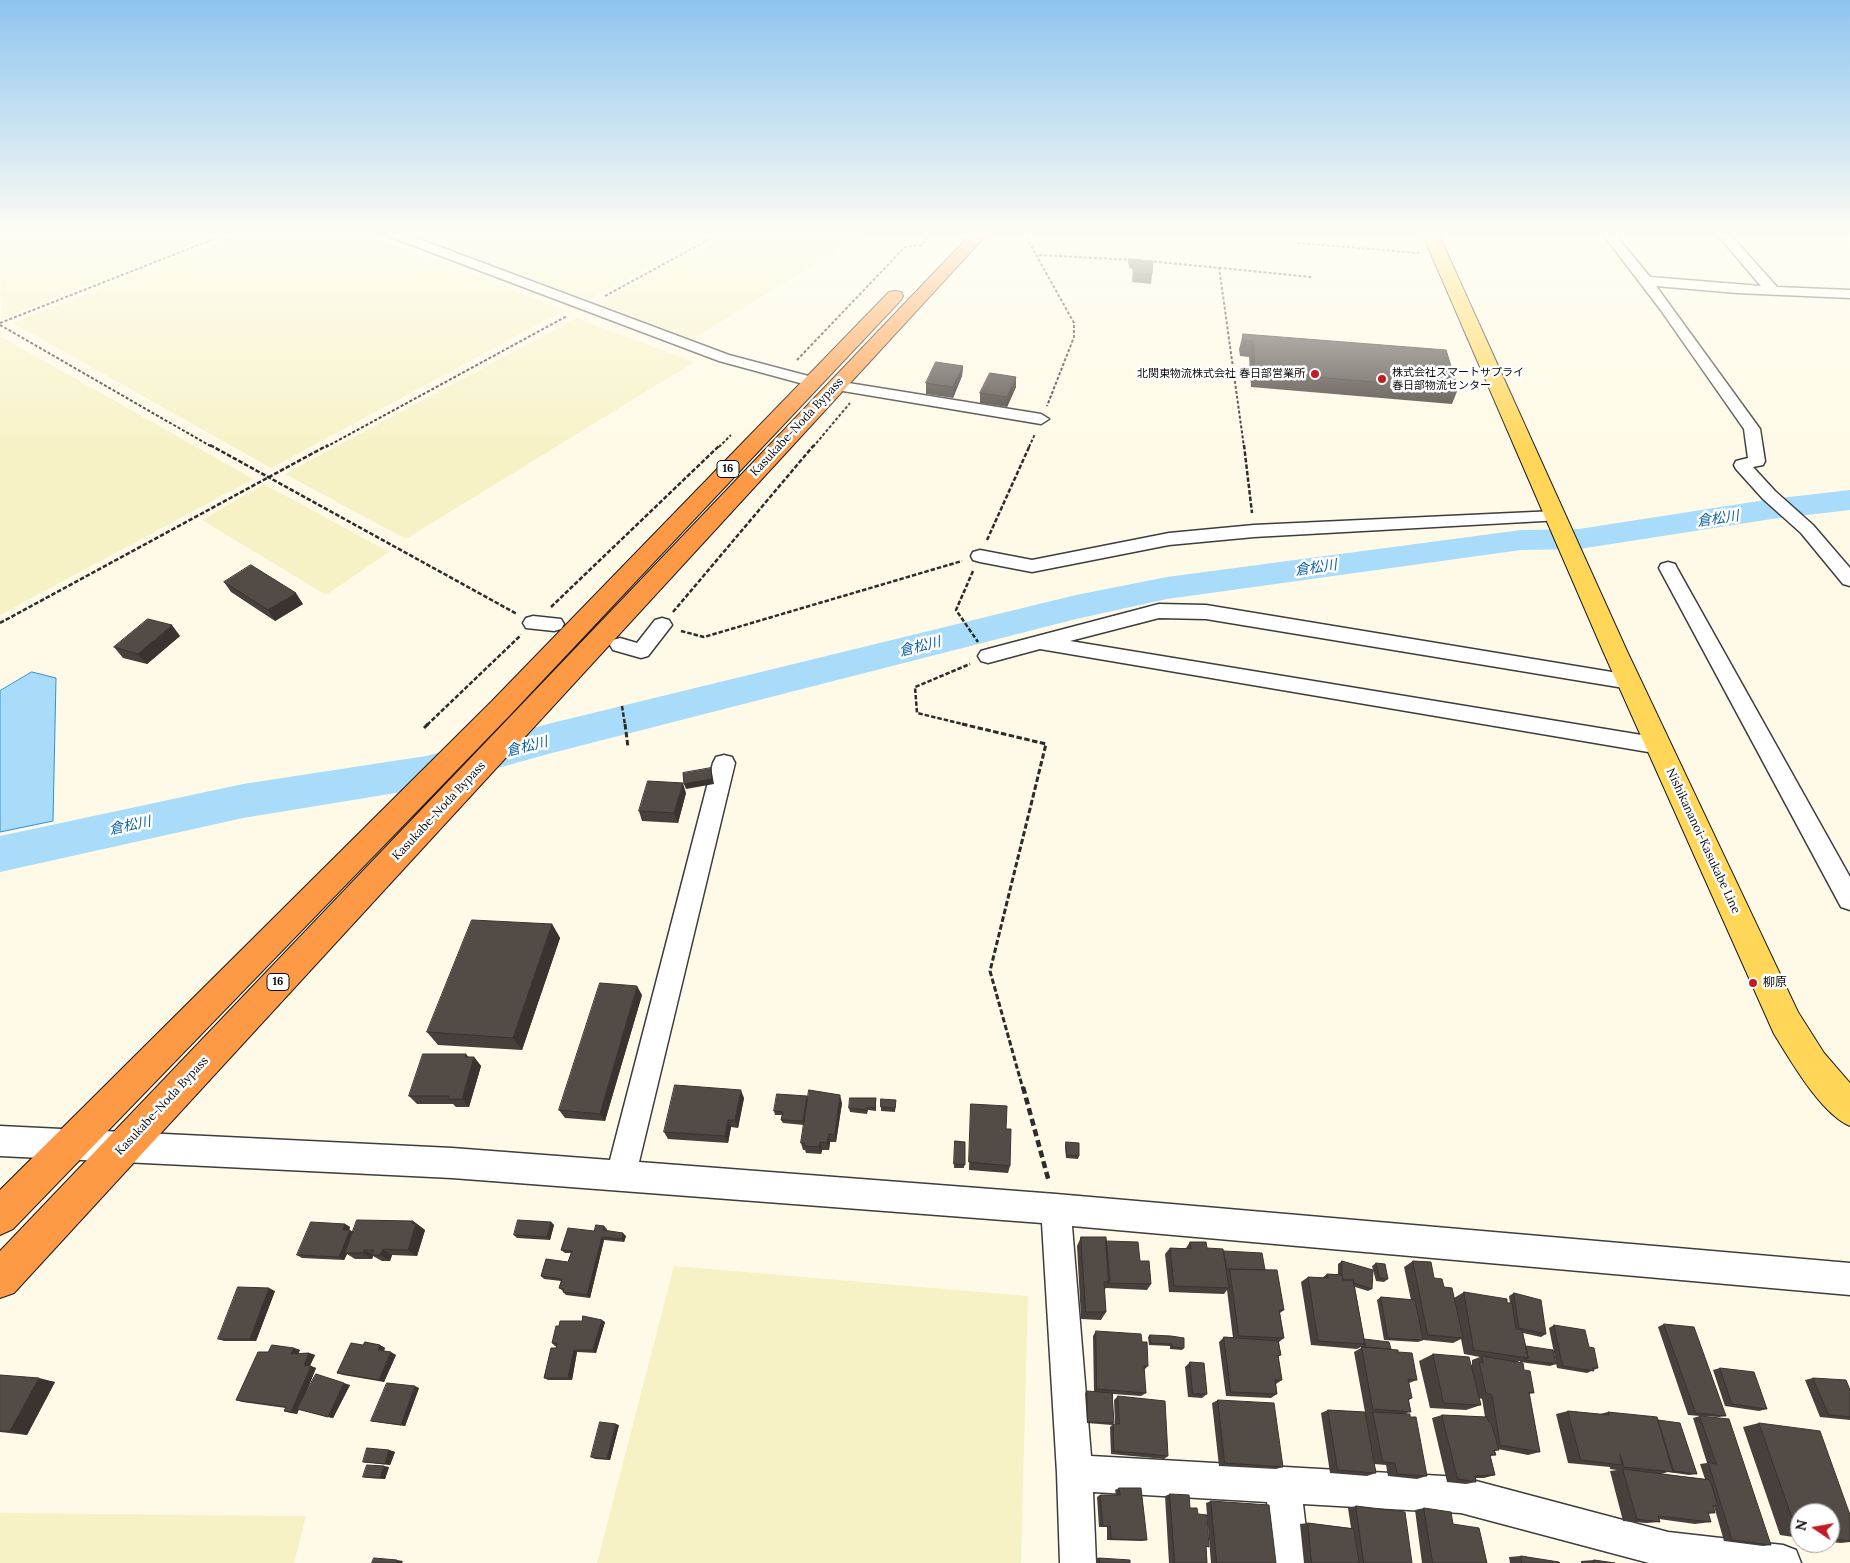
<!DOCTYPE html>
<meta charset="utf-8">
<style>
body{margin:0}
#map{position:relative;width:1850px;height:1563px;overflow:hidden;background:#fffae7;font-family:Lora,serif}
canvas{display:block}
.north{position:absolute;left:1790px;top:1503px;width:50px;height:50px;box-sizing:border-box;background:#fff;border:1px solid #9d9d9d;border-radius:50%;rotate:282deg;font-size:14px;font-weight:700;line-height:20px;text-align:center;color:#0a0a0a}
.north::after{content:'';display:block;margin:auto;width:18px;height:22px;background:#c21b23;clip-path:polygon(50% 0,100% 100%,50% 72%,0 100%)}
</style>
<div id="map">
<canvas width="1850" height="1563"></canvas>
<div class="north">N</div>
</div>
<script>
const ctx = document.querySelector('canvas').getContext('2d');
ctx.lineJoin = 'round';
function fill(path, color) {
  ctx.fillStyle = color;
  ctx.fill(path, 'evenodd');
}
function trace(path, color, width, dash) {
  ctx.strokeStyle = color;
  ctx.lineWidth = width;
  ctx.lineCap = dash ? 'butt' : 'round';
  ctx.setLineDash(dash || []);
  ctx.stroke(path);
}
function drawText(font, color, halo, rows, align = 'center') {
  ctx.font = font + ' Lora,"Noto Sans JP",serif';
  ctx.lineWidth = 5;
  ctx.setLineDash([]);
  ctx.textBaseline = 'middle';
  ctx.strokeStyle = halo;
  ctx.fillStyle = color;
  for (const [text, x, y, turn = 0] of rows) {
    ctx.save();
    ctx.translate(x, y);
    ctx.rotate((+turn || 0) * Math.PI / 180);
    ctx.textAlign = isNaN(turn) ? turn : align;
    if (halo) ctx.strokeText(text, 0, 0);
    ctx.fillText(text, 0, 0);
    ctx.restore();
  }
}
fill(new Path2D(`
 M 0,233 L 220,233 L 1,319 Z
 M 241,233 L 363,233 L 565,310 L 271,468 L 13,323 Z
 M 410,233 L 712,233 L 589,300 Z
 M 729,233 L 853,233 L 862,235 L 693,339 L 597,303 Z
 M 576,318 L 694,362 L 406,539 L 285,474 Z
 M 0,336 L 253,479 L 0,615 Z
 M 264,484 L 389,552 L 326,595 L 202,520 Z
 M 674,1266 L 1028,1296 L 1021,1563 L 597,1563 Z
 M 0,1513 L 306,1516 L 294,1563 L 0,1563 Z`), '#f6f2c6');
const water = new Path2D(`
 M 32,672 L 56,678 L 53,821 L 0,832 L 0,691 Z`);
fill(water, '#a8dcfa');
trace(water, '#2b92d6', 1);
fill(new Path2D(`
 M 1850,490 L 1850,510 L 1772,519 L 1579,549 L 1521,550 L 1167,599 L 1076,619 L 552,753 L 426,788 L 243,818 L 0,872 L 0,836 L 243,784 L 426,756 L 552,723 L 1076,595 L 1167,577 L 1521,530 L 1579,529 L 1772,499 Z`), '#a8dcfa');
const minor = new Path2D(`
 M 386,233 L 403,233 L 729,355 L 816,378 L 819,381 L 811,386 L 719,361 L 388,236 Z
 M 1602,233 L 1614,233 L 1650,277 L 1761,286 L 1716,233 L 1729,233 L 1777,287 L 1850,290 L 1850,298 L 1737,293 L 1656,286 L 1760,429 L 1765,461 L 1763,465 L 1753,467 L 1775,491 L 1813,525 L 1850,568 L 1850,586 L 1843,584 L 1801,533 L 1763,499 L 1736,469 L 1734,465 L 1736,461 L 1748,458 L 1744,429 L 1660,309 Z
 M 836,381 L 1041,414 L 1049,419 L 1041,424 L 831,389 L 828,386 L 831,383 Z
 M 1555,511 L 1561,512 L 1564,516 L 1561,520 L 1254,537 L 1169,545 L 1032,572 L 980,562 L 973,560 L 971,556 L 973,552 L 980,550 L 1032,560 L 1169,533 L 1254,525 Z
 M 1668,562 L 1675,564 L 1677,568 L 1850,877 L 1850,910 L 1841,907 L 1659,568 L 1661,564 Z
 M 1159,604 L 1206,605 L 1630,675 L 1637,677 L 1640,682 L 1637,687 L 1630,689 L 1206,619 L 1159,618 L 1070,641 L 1660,738 L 1668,740 L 1671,746 L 1668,752 L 1660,754 L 1040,649 L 988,663 L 981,661 L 978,656 L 981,651 L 988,649 Z
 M 533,616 L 561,619 L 564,624 L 561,629 L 554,631 L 526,628 L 523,623 L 526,618 Z
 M 662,618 L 669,620 L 672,625 L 648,656 L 641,658 L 613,650 L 610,645 L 613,640 L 620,638 L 637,643 L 655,620 Z
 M 724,755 L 732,757 L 735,763 L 639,1162 L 1056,1194 L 1850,1263 L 1850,1295 L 1072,1226 L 1091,1456 L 1461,1477 L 1668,1532 L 1783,1545 L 1796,1550 L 1801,1563 L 1649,1563 L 1461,1513 L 1303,1504 L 1310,1563 L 1274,1563 L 1267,1502 L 1093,1492 L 1096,1563 L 1060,1563 L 1057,1473 L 1042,1223 L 452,1178 L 0,1156 L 0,1126 L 452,1148 L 610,1160 L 713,763 L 716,757 Z`);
const major = new Path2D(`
 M 1422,233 L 1438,233 L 1627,651 L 1798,1012 L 1824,1053 L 1850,1083 L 1850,1126 C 1821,1114 1791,1061 1774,1034 L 1603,651 Z`);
const highway = new Path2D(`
 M 972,233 L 988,233 L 14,1293 L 0,1298 L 0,1251 Z
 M 895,291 L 901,292 L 903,296 L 901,300 L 510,715 L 13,1229 L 0,1235 L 0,1190 L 492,701 L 889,292 Z`);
trace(minor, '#3d3d3d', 3);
trace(major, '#1b1b1b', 2);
trace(highway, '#1b1b1b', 2);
trace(new Path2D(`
 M 1024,233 L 1074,323 L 1074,337 L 1047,406
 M 1384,233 L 1413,236
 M 1297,243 L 1419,253
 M 1039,255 L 1133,260
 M 1149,261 L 1312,277
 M 1219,267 L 1244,447
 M 605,296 L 721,233
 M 0,323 L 229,233
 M 0,325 L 212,447
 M 797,360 L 905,247 L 921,245 L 932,233
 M 326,447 L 567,316
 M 719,447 L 731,435
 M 813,447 L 850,403
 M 1029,447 L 1035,434`), '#2c2c2c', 2, [3, 2]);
trace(new Path2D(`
 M 210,445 L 517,614
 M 1244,445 L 1252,513
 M 987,540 L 1030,445
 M 973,571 L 956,610 L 978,642
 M 551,607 L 720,445
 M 673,612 L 814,445
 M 0,623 L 328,445
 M 681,631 L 704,637 L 962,561
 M 622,706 L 625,725
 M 427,725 L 521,635
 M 967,725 L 917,713 L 915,687 L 970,664`), '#2c2c2c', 2.5, [4.5, 2]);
trace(new Path2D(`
 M 625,724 L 628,747
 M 962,724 L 1046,744 L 990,971 L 1023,1089
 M 424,728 L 428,724`), '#2c2c2c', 3, [5.5, 2.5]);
trace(new Path2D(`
 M 1023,1087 L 1049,1182`), '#2c2c2c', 4.5, [7, 4]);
fill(minor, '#fff');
fill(major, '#ffd657');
fill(highway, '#fe9a46');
fill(new Path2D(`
 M 1129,259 L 1152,274 L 1151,284 L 1132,282 L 1133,269 L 1129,268 Z
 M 1243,334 L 1458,389 L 1452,404 L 1251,387 L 1249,357 L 1240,356 L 1239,349 Z
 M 963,366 L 962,376 L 953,398 L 926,394 L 926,383 Z
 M 1016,387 L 1007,407 L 980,403 L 980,393 Z
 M 224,582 L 303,604 L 275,621 L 231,592 Z
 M 180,636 L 147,664 L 123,658 L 114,647 Z
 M 686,793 L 678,823 L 642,821 L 639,811 Z
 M 552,924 L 560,938 L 522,1050 L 438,1045 L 427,1032 Z
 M 642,995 L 605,1121 L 565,1118 L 559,1110 Z
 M 469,1057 L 474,1057 L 481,1066 L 469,1107 L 456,1107 L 453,1104 L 417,1104 L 409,1096 Z
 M 744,1098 L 738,1128 L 731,1127 L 728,1143 L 668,1139 L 664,1132 Z
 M 876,1098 L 876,1111 L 868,1110 L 867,1114 L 850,1112 L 849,1108 Z
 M 808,1099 L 842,1103 L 836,1142 L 830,1142 L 829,1150 L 822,1150 L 821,1154 L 806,1153 L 805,1150 L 803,1150 L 801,1143 L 804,1125 L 783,1123 L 781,1120 L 782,1115 L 775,1115 L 774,1111 Z
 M 896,1104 L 895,1112 L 881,1111 L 881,1107 Z
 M 971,1104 L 1006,1129 L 1010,1166 L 1008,1173 L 969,1170 Z
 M 955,1141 L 965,1142 L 964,1168 L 954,1168 Z
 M 1066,1142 L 1079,1156 L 1078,1159 L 1066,1158 L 1065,1146 Z
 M 413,1221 L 425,1230 L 417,1256 L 392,1255 L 390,1261 L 382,1261 L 373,1256 L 372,1259 L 355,1259 L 347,1254 L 344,1260 L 302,1258 L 297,1255 L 345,1224 L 350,1227 L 349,1230 L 353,1232 Z
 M 551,1222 L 554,1225 L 550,1240 L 517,1238 L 514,1235 Z
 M 604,1226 L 607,1229 L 607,1231 L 626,1236 L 624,1242 L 604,1240 L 590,1298 L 566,1295 L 563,1292 L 563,1291 L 559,1288 L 561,1281 L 544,1279 L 541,1276 L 568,1262 L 571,1253 L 565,1253 L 561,1250 L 594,1231 Z
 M 1081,1237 L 1106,1241 L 1140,1261 L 1151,1284 L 1147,1290 L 1106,1288 L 1104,1290 L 1106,1312 L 1101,1320 L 1081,1319 L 1077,1246 Z
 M 1190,1242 L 1207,1248 L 1223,1251 L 1265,1270 L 1284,1310 L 1280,1313 L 1284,1338 L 1279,1342 L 1281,1355 L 1278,1357 L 1282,1380 L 1276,1384 L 1277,1394 L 1271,1398 L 1226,1396 L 1219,1342 L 1224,1337 L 1233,1338 L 1227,1290 L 1224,1294 L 1169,1292 L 1165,1254 L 1170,1248 L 1186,1248 Z
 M 1342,1261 L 1372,1289 L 1368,1291 L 1355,1287 L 1364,1339 L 1398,1352 L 1417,1380 L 1409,1383 L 1412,1398 L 1409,1400 L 1411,1412 L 1406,1413 L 1410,1417 L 1427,1476 L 1417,1479 L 1388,1476 L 1386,1465 L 1374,1464 L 1376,1473 L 1367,1476 L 1330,1473 L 1321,1413 L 1328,1410 L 1365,1412 L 1354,1352 L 1361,1348 L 1361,1347 L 1357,1349 L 1311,1345 L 1301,1282 L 1308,1277 L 1322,1278 L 1327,1274 L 1338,1274 L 1338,1264 Z
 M 1413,1261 L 1434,1278 L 1454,1298 L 1464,1292 L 1510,1303 L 1509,1296 L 1514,1293 L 1546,1334 L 1541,1337 L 1523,1333 L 1526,1346 L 1556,1364 L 1550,1366 L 1520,1362 L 1520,1361 L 1517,1362 L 1524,1370 L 1534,1393 L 1529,1394 L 1540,1452 L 1528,1455 L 1498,1449 L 1499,1450 L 1495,1451 L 1496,1455 L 1490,1456 L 1495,1475 L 1484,1478 L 1476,1478 L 1476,1482 L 1466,1484 L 1447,1482 L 1432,1418 L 1442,1415 L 1485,1417 L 1482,1399 L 1479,1398 L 1481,1405 L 1466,1410 L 1430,1408 L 1419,1361 L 1433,1354 L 1471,1365 L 1472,1365 L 1472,1360 L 1480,1357 L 1464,1354 L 1461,1339 L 1453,1343 L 1423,1340 L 1418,1342 L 1384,1340 L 1377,1300 L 1381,1297 L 1411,1300 L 1404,1267 Z
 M 1376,1263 L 1388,1279 L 1384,1282 L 1376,1281 L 1372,1266 Z
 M 275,1291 L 256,1341 L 224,1341 L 218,1339 Z
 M 605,1322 L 596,1353 L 577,1352 L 572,1380 L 548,1380 L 544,1378 L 556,1348 L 557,1346 L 555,1346 L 552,1343 Z
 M 1664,1324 L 1726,1416 L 1719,1417 L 1701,1416 L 1771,1545 L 1763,1546 L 1724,1541 L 1714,1506 L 1715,1513 L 1708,1514 L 1711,1522 L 1695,1524 L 1659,1519 L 1660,1522 L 1646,1523 L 1623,1521 L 1610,1471 L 1617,1470 L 1610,1469 L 1610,1467 L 1568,1463 L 1556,1414 L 1568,1411 L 1600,1414 L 1608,1412 L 1658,1420 L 1697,1474 L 1689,1475 L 1668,1472 L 1661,1474 L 1705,1479 L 1700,1464 L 1707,1463 L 1693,1418 L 1700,1416 L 1688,1415 L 1658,1327 Z
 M 1554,1325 L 1589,1347 L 1598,1368 L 1587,1373 L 1557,1368 L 1549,1328 Z
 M 1096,1331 L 1142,1342 L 1148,1366 L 1144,1370 L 1146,1393 L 1141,1396 L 1113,1394 L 1113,1424 L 1115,1424 L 1114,1400 L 1118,1396 L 1168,1456 L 1164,1459 L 1111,1454 L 1110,1427 L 1112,1425 L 1087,1423 L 1085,1393 L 1087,1391 L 1094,1392 L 1093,1336 Z
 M 1150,1335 L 1184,1348 L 1182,1350 L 1170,1349 L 1170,1346 L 1149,1345 L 1148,1337 Z
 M 363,1345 L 380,1345 L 385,1348 L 384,1351 L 396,1355 L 384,1382 L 343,1375 L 337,1373 Z
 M 294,1348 L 300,1350 L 298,1354 L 309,1353 L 315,1355 L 310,1366 L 316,1368 L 306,1393 L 350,1385 L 333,1418 L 299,1409 L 297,1414 L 290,1413 L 284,1411 L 286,1408 L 242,1402 L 236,1400 L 268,1352 Z
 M 1190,1362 L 1207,1394 L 1202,1398 L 1188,1397 L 1185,1367 Z
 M 1720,1368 L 1767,1409 L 1759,1411 L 1725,1406 L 1713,1370 Z
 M 0,1375 L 55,1382 L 27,1435 L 0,1432 Z
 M 1813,1378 L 1850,1390 L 1850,1420 L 1820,1417 L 1805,1380 Z
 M 419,1388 L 405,1426 L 377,1422 L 371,1421 Z
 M 1218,1400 L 1283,1467 L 1276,1469 L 1219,1466 L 1212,1403 Z
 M 1759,1423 L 1850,1515 L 1850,1542 L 1841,1543 L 1830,1542 L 1830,1513 L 1800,1513 L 1800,1538 L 1780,1535 L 1743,1427 Z
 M 619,1425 L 610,1460 L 595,1459 L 591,1457 Z
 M 389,1450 L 395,1452 L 390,1465 L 363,1462 Z
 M 389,1467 L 385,1479 L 368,1478 L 363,1477 Z
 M 1119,1488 L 1147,1540 L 1142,1541 L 1107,1540 L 1107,1527 L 1099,1527 L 1097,1497 L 1100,1495 L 1116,1495 L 1115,1490 Z
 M 1170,1494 L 1190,1508 L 1198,1514 L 1209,1547 L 1206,1547 L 1207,1563 L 1169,1563 L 1165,1496 Z
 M 1211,1501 L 1276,1563 L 1211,1563 L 1206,1503 Z
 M 1356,1506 L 1412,1563 L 1304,1563 L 1300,1524 L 1308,1523 L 1351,1528 L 1348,1508 Z
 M 1424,1508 L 1453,1524 L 1487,1563 L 1422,1563 L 1415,1510 Z
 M 1521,1556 L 1560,1563 L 1510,1563 L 1509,1557 Z
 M 1096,1558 L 1099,1558 L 1130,1563 L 1096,1563 Z
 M 1594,1560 L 1615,1563 L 1581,1563 L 1581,1561 Z`), '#47403c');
fill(new Path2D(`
 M 963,366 L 962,376 L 953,398 L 953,387 Z
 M 1016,377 L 1016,387 L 1007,407 L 1007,397 Z
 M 296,593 L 303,604 L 275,621 L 268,610 Z
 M 172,625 L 180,636 L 147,664 L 138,654 Z
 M 711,768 L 714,784 L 686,789 L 684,784 Z
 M 683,783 L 686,793 L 678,823 L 674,813 Z
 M 552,924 L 560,938 L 522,1050 L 513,1038 Z
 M 637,986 L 642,995 L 605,1121 L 600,1114 Z
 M 466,1054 L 473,1062 L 474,1057 L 481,1066 L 469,1107 L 462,1099 L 465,1057 Z
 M 741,1090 L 744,1098 L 738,1128 L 735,1120 Z
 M 840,1095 L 842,1103 L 836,1142 L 835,1135 Z
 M 807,1096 L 808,1100 L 804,1125 L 803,1121 Z
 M 728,1120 L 731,1127 L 728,1143 L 725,1136 Z
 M 829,1134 L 830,1142 L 829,1150 L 827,1143 Z
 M 820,1142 L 822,1150 L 821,1154 L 819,1147 Z
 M 413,1221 L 425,1230 L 417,1256 L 408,1250 Z
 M 551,1222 L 554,1225 L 550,1240 L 547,1237 Z
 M 345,1224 L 350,1227 L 348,1233 L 343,1230 Z
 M 350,1230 L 355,1234 L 345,1253 L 347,1254 L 344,1260 L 339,1257 Z
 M 623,1233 L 626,1236 L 624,1242 L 622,1239 Z
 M 602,1237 L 604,1240 L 590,1298 L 587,1295 Z
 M 383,1249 L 392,1255 L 390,1261 L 380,1255 Z
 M 364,1250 L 373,1255 L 372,1255 L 373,1256 L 372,1259 L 363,1253 Z
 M 269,1288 L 275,1291 L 256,1341 L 250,1339 Z
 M 602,1320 L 605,1322 L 596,1353 L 593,1350 Z
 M 380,1345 L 385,1348 L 383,1352 L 378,1350 Z
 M 294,1348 L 300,1350 L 297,1356 L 291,1354 Z
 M 574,1350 L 577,1352 L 572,1380 L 568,1378 Z
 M 391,1352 L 396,1355 L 384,1382 L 379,1380 Z
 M 309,1353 L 315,1355 L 309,1367 L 304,1365 Z
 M 311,1366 L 316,1368 L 297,1414 L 291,1412 Z
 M 39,1378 L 55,1382 L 27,1435 L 10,1431 Z
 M 344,1383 L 350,1385 L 333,1418 L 328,1417 Z
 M 415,1386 L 419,1388 L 405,1426 L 401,1425 Z
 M 616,1424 L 619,1425 L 610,1460 L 607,1459 Z
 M 389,1450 L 395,1452 L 390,1465 L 385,1464 Z
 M 384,1466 L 389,1467 L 385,1479 L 380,1478 Z
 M 397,1560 L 403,1561 L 402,1563 L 396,1563 Z`), '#3a3431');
const building = new Path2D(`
 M 1129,259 L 1143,260 L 1142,261 L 1134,260 L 1134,264 L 1129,264 Z
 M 1134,260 L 1153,261 L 1152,274 L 1134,273 Z
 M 1243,334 L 1446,350 L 1458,389 L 1255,372 L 1253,341 L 1244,341 Z
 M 936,362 L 963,366 L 953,387 L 926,383 Z
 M 990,373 L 1016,377 L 1007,397 L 980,393 Z
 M 251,565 L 296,593 L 268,610 L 224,582 Z
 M 148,619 L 172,625 L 138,654 L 114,647 Z
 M 711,768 L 712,779 L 684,784 L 683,773 Z
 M 648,781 L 683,783 L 674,813 L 639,811 Z
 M 472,920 L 552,924 L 513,1038 L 427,1032 Z
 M 600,983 L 637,986 L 600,1114 L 559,1110 Z
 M 423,1054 L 466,1054 L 465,1057 L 474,1057 L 462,1099 L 449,1099 L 449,1096 L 409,1096 Z
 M 675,1085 L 741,1090 L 735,1120 L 728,1120 L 725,1136 L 664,1132 Z
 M 809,1090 L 840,1095 L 835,1135 L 829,1134 L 827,1143 L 820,1142 L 819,1147 L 804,1146 L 805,1143 L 801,1143 Z
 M 777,1094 L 807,1096 L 803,1121 L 781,1120 L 783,1112 L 774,1111 Z
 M 850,1098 L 876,1098 L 875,1108 L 867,1107 L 867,1110 L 849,1108 Z
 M 881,1099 L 896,1100 L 895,1108 L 881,1107 Z
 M 971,1104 L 1007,1106 L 1006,1129 L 1011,1129 L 1010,1166 L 969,1162 Z
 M 955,1141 L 965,1142 L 965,1165 L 954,1164 Z
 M 1066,1142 L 1079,1143 L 1079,1156 L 1067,1155 Z
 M 357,1220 L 413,1221 L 412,1223 L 416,1224 L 408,1250 L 383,1249 L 380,1255 L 372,1255 L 374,1250 L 364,1250 L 363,1253 L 345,1253 Z
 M 518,1220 L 551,1222 L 547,1237 L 514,1235 Z
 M 311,1222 L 345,1224 L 343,1230 L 350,1230 L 339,1257 L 297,1255 Z
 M 596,1225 L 604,1226 L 603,1230 L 623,1233 L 622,1239 L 602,1237 L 587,1295 L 563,1292 L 564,1289 L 559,1288 L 562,1279 L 541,1276 L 546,1259 L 568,1262 L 572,1251 L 561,1250 L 568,1228 L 594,1231 Z
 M 1081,1237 L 1106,1237 L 1110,1281 L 1104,1282 L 1106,1312 L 1086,1312 Z
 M 1106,1241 L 1138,1242 L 1140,1261 L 1149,1261 L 1151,1284 L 1109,1283 Z
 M 1190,1242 L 1206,1242 L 1207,1248 L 1223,1249 L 1229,1288 L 1174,1286 L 1170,1248 L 1191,1249 Z
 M 1224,1251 L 1262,1253 L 1265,1270 L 1227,1269 Z
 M 1342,1261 L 1373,1270 L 1372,1289 L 1354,1283 L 1353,1280 L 1343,1280 L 1342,1275 Z
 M 1413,1261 L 1431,1262 L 1434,1278 L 1442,1279 L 1444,1287 L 1452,1288 L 1463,1338 L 1428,1335 Z
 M 1376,1263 L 1385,1264 L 1388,1279 L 1380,1278 Z
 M 1230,1269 L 1277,1270 L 1284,1310 L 1279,1310 L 1284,1338 L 1239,1336 Z
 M 1327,1274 L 1342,1275 L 1343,1280 L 1353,1280 L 1365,1344 L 1318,1341 L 1308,1277 L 1328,1278 Z
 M 238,1287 L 269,1288 L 250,1339 L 218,1339 Z
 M 1464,1292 L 1507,1299 L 1507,1303 L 1512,1303 L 1516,1329 L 1522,1330 L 1528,1358 L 1474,1350 Z
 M 1514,1293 L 1541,1300 L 1546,1334 L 1519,1328 Z
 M 1381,1297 L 1415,1300 L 1423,1340 L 1388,1338 Z
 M 583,1316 L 602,1320 L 593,1350 L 574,1350 L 568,1378 L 544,1378 L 551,1348 L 556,1348 L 557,1343 L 552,1343 L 556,1326 L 559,1326 L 560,1321 L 582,1321 Z
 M 1664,1324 L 1694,1327 L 1726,1416 L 1696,1413 Z
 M 1554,1325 L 1585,1330 L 1589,1347 L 1594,1348 L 1598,1368 L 1592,1368 L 1594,1371 L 1563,1366 Z
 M 1096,1331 L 1141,1334 L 1142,1342 L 1147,1342 L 1148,1366 L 1144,1366 L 1146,1393 L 1097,1389 Z
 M 1150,1335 L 1171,1336 L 1184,1338 L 1184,1348 L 1172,1347 L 1172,1344 L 1151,1343 Z
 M 1224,1337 L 1278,1341 L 1281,1355 L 1278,1355 L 1282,1380 L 1275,1380 L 1277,1394 L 1231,1392 Z
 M 1364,1339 L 1389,1342 L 1391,1349 L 1366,1347 Z
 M 365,1342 L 380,1345 L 378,1350 L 391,1352 L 379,1380 L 337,1373 L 351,1343 L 363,1345 Z
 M 272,1345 L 294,1348 L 291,1354 L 309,1353 L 304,1365 L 311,1366 L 291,1412 L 284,1411 L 286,1407 L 236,1400 L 258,1352 L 268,1352 Z
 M 1526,1346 L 1553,1350 L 1556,1364 L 1525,1360 L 1525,1359 L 1528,1358 Z
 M 1362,1347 L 1398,1350 L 1398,1352 L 1412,1353 L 1417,1380 L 1408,1379 L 1412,1398 L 1408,1399 L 1411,1412 L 1373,1409 Z
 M 1433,1354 L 1469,1357 L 1481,1405 L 1444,1403 Z
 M 1482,1356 L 1523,1363 L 1524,1370 L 1530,1371 L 1534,1393 L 1529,1392 L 1540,1452 L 1500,1445 L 1492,1395 L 1486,1393 L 1479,1362 L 1483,1363 Z
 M 1190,1362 L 1204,1363 L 1207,1394 L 1193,1394 Z
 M 1720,1368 L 1754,1372 L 1767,1409 L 1732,1404 Z
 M 316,1374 L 344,1383 L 328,1417 L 297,1409 Z
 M 0,1375 L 39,1378 L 10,1431 L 0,1431 Z
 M 1813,1378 L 1846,1380 L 1850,1390 L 1850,1417 L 1829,1415 Z
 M 387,1383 L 415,1386 L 401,1425 L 371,1421 Z
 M 1087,1391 L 1112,1393 L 1114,1423 L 1088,1422 Z
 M 1118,1396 L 1165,1401 L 1168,1456 L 1114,1451 L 1113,1424 L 1119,1424 Z
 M 1218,1400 L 1274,1403 L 1283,1467 L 1225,1463 Z
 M 1328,1410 L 1365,1412 L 1376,1473 L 1338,1470 Z
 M 1568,1411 L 1609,1415 L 1608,1412 L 1657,1417 L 1674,1472 L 1624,1467 L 1620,1454 L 1622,1465 L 1581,1460 Z
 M 1373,1412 L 1410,1414 L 1410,1417 L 1416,1417 L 1427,1476 L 1397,1474 L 1395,1463 L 1383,1462 Z
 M 1442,1415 L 1487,1417 L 1489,1422 L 1491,1422 L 1499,1450 L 1494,1450 L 1496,1455 L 1490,1455 L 1495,1475 L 1475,1476 L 1476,1482 L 1458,1479 Z
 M 1700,1416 L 1729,1419 L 1771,1545 L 1732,1540 L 1708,1462 L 1716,1464 Z
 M 1658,1420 L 1680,1423 L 1697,1474 L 1673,1471 Z
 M 600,1422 L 616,1424 L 607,1459 L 591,1457 Z
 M 1759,1423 L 1820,1431 L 1850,1515 L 1850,1541 L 1830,1538 L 1830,1513 L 1800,1513 L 1800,1534 L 1798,1534 Z
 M 367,1448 L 389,1450 L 385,1464 L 363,1462 Z
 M 367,1465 L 384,1466 L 380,1478 L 363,1477 Z
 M 1623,1469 L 1710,1480 L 1718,1506 L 1713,1505 L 1715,1513 L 1708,1512 L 1711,1522 L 1658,1516 L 1660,1522 L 1637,1519 Z
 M 1119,1488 L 1141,1488 L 1147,1540 L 1111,1539 L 1110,1526 L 1103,1526 L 1100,1495 L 1120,1495 Z
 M 1170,1494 L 1189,1495 L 1190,1508 L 1197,1508 L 1198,1514 L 1207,1515 L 1209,1547 L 1206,1546 L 1207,1563 L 1175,1563 Z
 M 1211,1501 L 1269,1505 L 1276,1563 L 1217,1563 Z
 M 1356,1506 L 1405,1512 L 1412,1563 L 1364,1563 Z
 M 1424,1508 L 1451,1512 L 1453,1524 L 1479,1528 L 1487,1563 L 1433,1563 Z
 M 1308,1523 L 1354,1529 L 1359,1563 L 1312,1563 Z
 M 1521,1556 L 1559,1562 L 1560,1563 L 1522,1563 Z
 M 374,1558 L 397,1560 L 396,1563 L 372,1563 Z
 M 1099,1558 L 1130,1560 L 1130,1563 L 1100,1563 Z
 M 1594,1560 L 1615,1563 L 1595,1563 Z`);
fill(building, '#534b46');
trace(building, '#3a3431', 1);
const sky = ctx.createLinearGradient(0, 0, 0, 452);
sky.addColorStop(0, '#8ec4ef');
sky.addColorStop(0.52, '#fffdf4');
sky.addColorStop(1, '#fffdf400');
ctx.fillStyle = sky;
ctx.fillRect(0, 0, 1850, 452);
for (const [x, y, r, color] of [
 [1315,374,5,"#c21b23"],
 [1382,379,5,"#c21b23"],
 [1753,983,5,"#c21b23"]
]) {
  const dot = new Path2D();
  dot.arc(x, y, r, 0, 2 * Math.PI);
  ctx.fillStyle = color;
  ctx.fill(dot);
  trace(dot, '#fff', 2);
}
drawText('11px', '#0a0a0a', '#fff', [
 ["株式会社スマートサプライ",1392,373],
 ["春日部物流センター",1392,386],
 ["北関東物流株式会社 春日部営業所",1305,374,"right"]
], 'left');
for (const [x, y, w] of [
 [728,469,22],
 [278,982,22]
]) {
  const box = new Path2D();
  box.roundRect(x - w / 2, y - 8.5, w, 17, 4);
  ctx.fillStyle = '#fff';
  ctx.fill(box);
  trace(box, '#0a0a0a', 1);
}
drawText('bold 11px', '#0a0a0a', null, [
 ["16",728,469],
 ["16",278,982]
]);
drawText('12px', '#0a0a0a', '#fff', [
 ["Kasukabe-Noda Bypass",797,427,-47],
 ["Kasukabe-Noda Bypass",439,811,-47],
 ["Nishikananoi-Kasukabe Line",1703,841,65],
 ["Kasukabe-Noda Bypass",162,1106,-47]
]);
drawText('12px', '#0a0a0a', '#fff', [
 ["柳原",1763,983]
], 'left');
drawText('italic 14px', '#0d62a2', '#fff', [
 ["倉松川",1718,519,-8],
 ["倉松川",1316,568,-8],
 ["倉松川",920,647,-14],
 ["倉松川",527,747,-14],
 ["倉松川",130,826,-12]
]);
</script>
